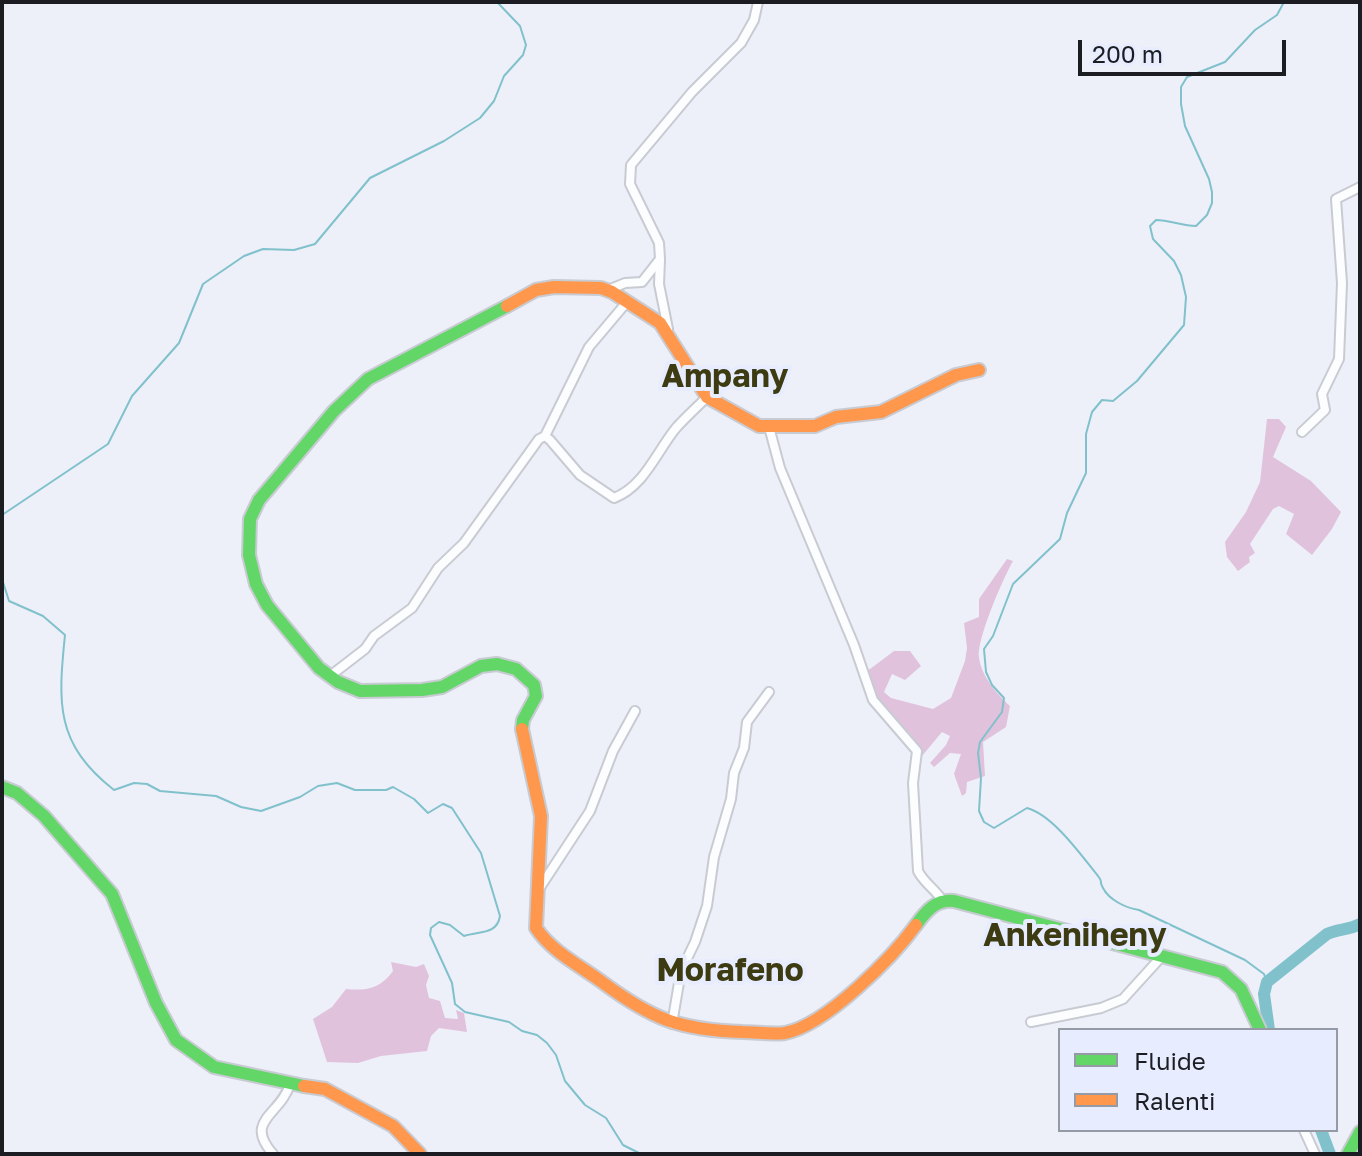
<!DOCTYPE html>
<style>
body{margin:0}
#map{position:relative;width:1362px;height:1156px;overflow:hidden;background:#edf0f9;font-family:"Golos Text",sans-serif}
canvas{display:block}
.frame{position:absolute;inset:0;border:4px solid #1b1d23;pointer-events:none}
.legend{position:absolute;left:1058px;top:1028px;width:280px;height:104px;box-sizing:border-box;background:#e7edff;border:2px solid #959aa7;margin:0;padding:10px 14px;list-style:none;font-size:24px;color:#1b1d23}
.legend li{display:flex;align-items:center;gap:16px;height:40px}
.legend b{width:40px;border:2px solid #959aa7}
.scale{position:absolute;left:1078px;top:40px;width:208px;height:36px;box-sizing:border-box;border:4px solid #1b1d23;border-top:0;padding-left:10px;font-size:24px;line-height:28px;white-space:nowrap;color:#1b1d23;-webkit-text-stroke:6px #e7edff;paint-order:stroke}
</style>
<div id="map">
<canvas width="1362" height="1156"></canvas>
<div class="frame"></div>
<ul class="legend">
<li><b style="height:10px;background:#63d668"></b>Fluide</li>
<li><b style="height:10px;background:#ff974d"></b>Ralenti</li>
</ul>
<div class="scale">200 m</div>
</div>
<script>
const ctx = document.querySelector('canvas').getContext('2d');
ctx.lineJoin = 'round';
function fill(path, color) {
  ctx.fillStyle = color;
  ctx.fill(path, 'evenodd');
}
function trace(path, color, width, dash) {
  ctx.strokeStyle = color;
  ctx.lineWidth = width;
  ctx.lineCap = dash ? 'butt' : 'round';
  ctx.setLineDash(dash || []);
  ctx.stroke(path);
}
function drawText(font, color, halo, rows, align = 'center') {
  ctx.font = font + ' "Golos Text",sans-serif';
  ctx.lineWidth = 8;
  ctx.setLineDash([]);
  ctx.textBaseline = 'middle';
  ctx.strokeStyle = halo;
  ctx.fillStyle = color;
  for (const [text, x, y, turn = 0] of rows) {
    ctx.save();
    ctx.translate(x, y);
    ctx.rotate((+turn || 0) * Math.PI / 180);
    ctx.textAlign = isNaN(turn) ? turn : align;
    if (halo) ctx.strokeText(text, 0, 0);
    ctx.fillText(text, 0, 0);
    ctx.restore();
  }
}
fill(new Path2D(`
 M 1267,419 L 1279,419 L 1286,427 L 1273,457 L 1311,481 L 1341,512 L 1332,529 L 1312,555 L 1286,534 L 1294,514 L 1279,506 L 1273,509 L 1250,544 L 1255,553 L 1249,557 L 1250,562 L 1238,571 L 1227,557 L 1225,542 L 1246,512 L 1260,482 Z
 M 1007,559 L 1013,561 C 1003,579 976,640 979,658 C 982,677 997,694 1010,706 L 1006,727 L 983,742 L 985,776 L 967,782 L 966,793 L 962,796 L 954,774 L 961,754 L 950,753 L 934,767 L 930,763 L 946,745 L 950,736 L 942,732 L 922,756 C 919,737 899,725 886,712 C 877,701 870,685 866,672 L 894,651 L 910,651 L 921,666 L 905,680 L 892,674 L 884,692 L 891,698 L 933,709 L 951,698 L 965,661 L 967,648 L 964,623 L 979,617 L 979,599 Z
 M 391,962 L 416,967 L 424,964 L 429,976 L 426,985 L 429,998 L 440,1001 L 445,1018 L 458,1019 L 456,1010 L 464,1013 L 467,1032 L 439,1028 L 431,1036 L 427,1051 L 381,1056 L 358,1063 L 327,1062 L 313,1019 L 332,1007 L 346,989 C 366,991 380,989 393,971 Z`), '#e1c2dc');
trace(new Path2D(`
 M 2,515 L 108,444 L 132,396 L 179,343 L 203,284 L 244,256 L 263,249 L 294,250 L 315,244 L 370,178 L 444,141 L 480,118 L 494,101 L 504,76 L 523,55 L 526,45 L 520,26 L 497,2
 M 2,579 L 9,601 L 43,616 L 65,635 C 58,703 55,744 114,790 L 134,783 L 147,784 L 160,791 L 216,796 L 241,807 L 261,811 L 300,797 L 318,786 L 337,783 L 355,790 L 386,790 L 393,787 L 414,799 L 428,813 L 443,804 L 452,808 L 481,853 L 500,916 C 497,935 479,931 464,936 L 450,925 L 439,922 L 431,928 L 430,935 L 452,983 L 455,1004 L 465,1012 L 509,1022 L 522,1031 L 537,1035 L 547,1043 L 556,1055 L 565,1081 L 585,1105 L 606,1118 L 623,1145 L 641,1154
 M 1267,982 L 1264,974 L 1245,960 L 1139,910 C 1126,908 1109,900 1103,888 C 1098,879 1104,884 1098,876 C 1081,855 1053,815 1027,808 L 994,828 L 984,822 L 979,811 L 981,778 L 978,753 L 980,742 L 1002,712 L 1004,698 L 992,685 L 986,672 L 984,649 L 993,636 L 1013,584 L 1060,539 L 1067,513 L 1086,473 L 1086,434 L 1092,412 L 1102,400 L 1113,401 L 1137,381 L 1184,325 L 1186,297 L 1181,275 L 1174,261 L 1153,239 L 1150,226 L 1156,220 C 1170,220 1182,226 1196,226 L 1207,215 L 1212,203 L 1212,192 L 1209,179 L 1185,126 L 1181,104 L 1181,87 L 1187,77 L 1225,62 L 1255,30 L 1277,15 L 1284,2`), '#80c1cc', 2);
trace(new Path2D(`
 M 1269,1030 L 1264,994 L 1267,982 L 1327,934 C 1338,929 1349,930 1360,924
 M 1321,1130 L 1330,1154`), '#80c1cc', 12);
const street = new Path2D(`
 M 660,260 L 659,284 L 668,329
 M 608,290 L 625,283 L 642,282 L 660,259 L 659,243 L 630,184 L 631,165 L 692,92 L 741,43 L 754,20 L 758,2
 M 769,427 L 780,468 L 854,645 L 873,700 L 917,751 L 913,783 L 918,871 C 924,883 935,889 942,900
 M 1302,432 L 1325,410 L 1322,394 L 1339,359 L 1342,283 L 1336,199 L 1360,187
 M 545,436 L 589,347 L 627,302
 M 330,676 L 365,649 L 374,636 L 412,608 L 438,568 L 464,543 L 539,439 L 545,436 L 550,440 L 580,475 L 614,498 C 644,487 657,451 676,428 C 686,417 697,407 707,397
 M 539,889 L 590,811 L 613,751 L 635,711
 M 1031,1022 L 1101,1008 L 1123,999 L 1163,955
 M 672,1024 L 681,971 L 695,942 L 707,906 L 714,857 L 731,799 L 734,773 L 744,748 L 747,722 L 769,692
 M 1304,1130 L 1315,1154
 M 273,1154 C 243,1120 281,1115 290,1084`);
const fast = new Path2D(`
 M 507,306 L 368,379 L 334,411 L 259,500 L 250,519 L 249,555 L 256,584 L 267,605 L 319,668 L 338,682 L 360,691 L 422,690 L 442,687 L 481,666 L 497,664 L 516,669 L 534,685 L 536,696 L 523,720 L 522,729
 M 2,787 L 17,793 L 44,816 L 112,894 L 156,1003 L 176,1040 L 214,1067 L 304,1086
 M 916,925 C 926,911 936,899 954,901 L 1222,972 L 1241,989 L 1260,1030
 M 1348,1154 L 1360,1132`);
const slow = new Path2D(`
 M 507,306 L 536,290 L 554,287 L 601,288 L 612,292 L 660,323 L 707,397 L 759,426 L 815,426 L 836,417 L 881,412 L 956,375 L 979,370
 M 522,729 L 541,816 L 536,928 C 552,952 579,965 602,982 C 652,1019 679,1030 743,1032 C 756,1032 772,1035 785,1033 C 826,1025 892,958 916,925
 M 304,1086 L 325,1089 L 393,1126 L 420,1154`);
trace(street, '#c8cbd2', 12);
trace(fast, '#c8cbd2', 16);
trace(slow, '#c8cbd2', 16);
trace(street, '#fcfdfe', 8);
trace(fast, '#63d668', 12);
trace(slow, '#ff974d', 12);
drawText('bold 32px', '#3d3b12', '#e7edff', [
 ["Ampany",725,377],
 ["Ankeniheny",1075,936],
 ["Morafeno",730,971]
]);
</script>
